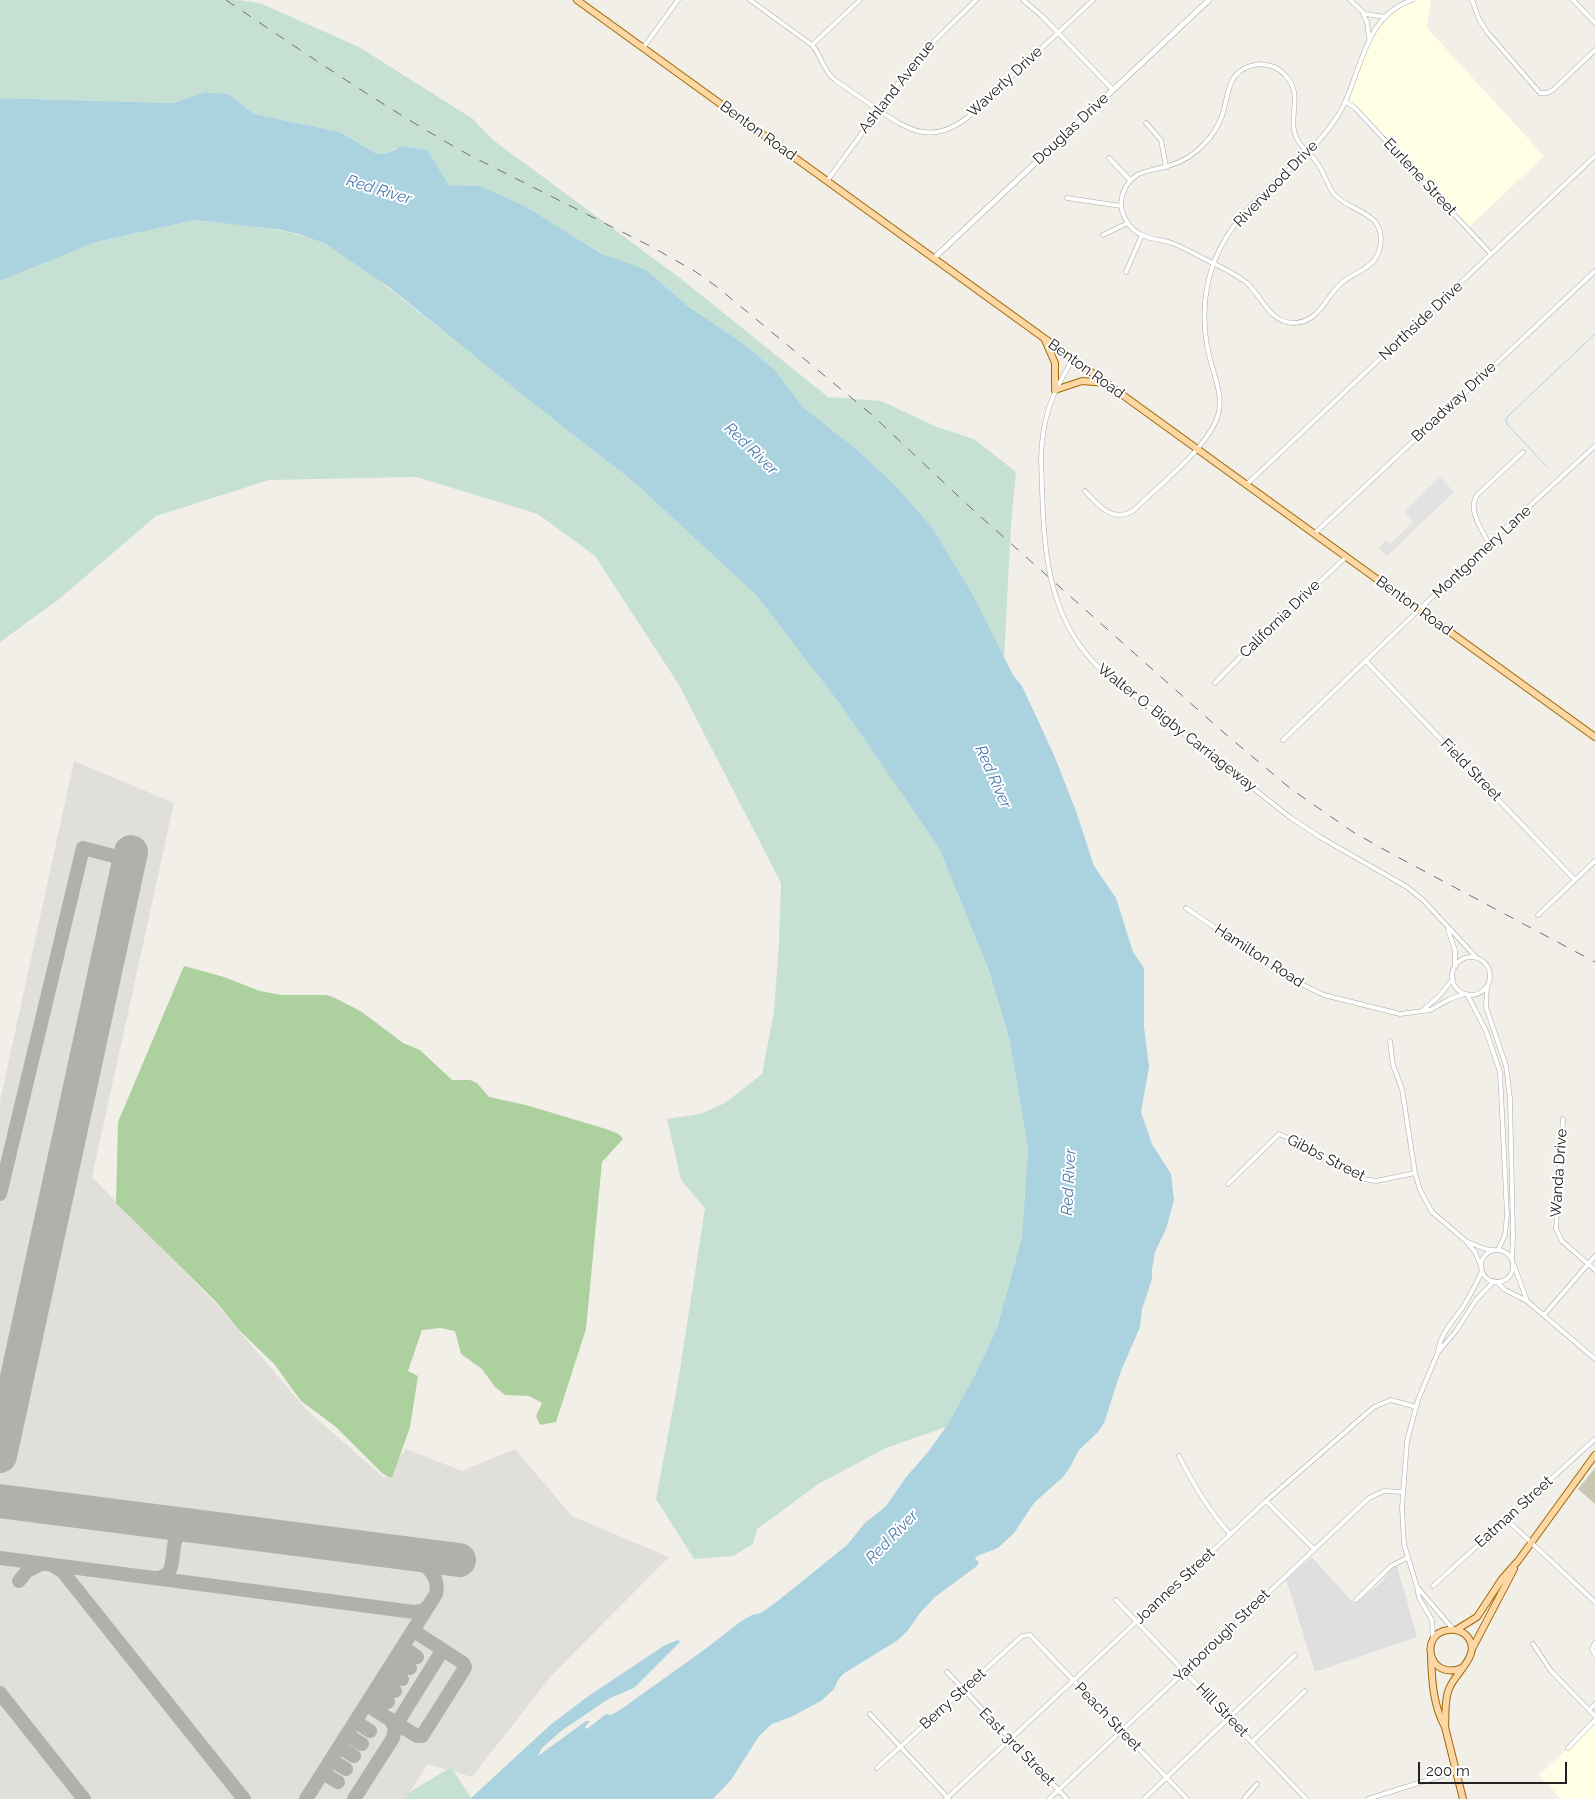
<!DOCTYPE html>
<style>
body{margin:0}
#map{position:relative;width:1595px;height:1799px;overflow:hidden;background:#f2efe9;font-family:Raleway,sans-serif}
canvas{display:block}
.scale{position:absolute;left:1418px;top:1762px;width:149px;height:22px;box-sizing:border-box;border:2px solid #222;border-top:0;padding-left:6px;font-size:15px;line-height:18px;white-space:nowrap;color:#222;-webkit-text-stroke:4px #fff;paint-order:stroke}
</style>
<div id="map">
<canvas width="1595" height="1799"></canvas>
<div class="scale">200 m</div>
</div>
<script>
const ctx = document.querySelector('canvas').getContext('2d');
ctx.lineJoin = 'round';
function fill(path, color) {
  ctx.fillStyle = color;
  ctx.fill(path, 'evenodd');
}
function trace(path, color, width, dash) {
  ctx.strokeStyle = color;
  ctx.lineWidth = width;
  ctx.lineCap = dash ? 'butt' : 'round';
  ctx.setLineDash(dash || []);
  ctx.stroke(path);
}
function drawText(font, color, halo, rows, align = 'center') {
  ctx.font = font + ' Raleway,sans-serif';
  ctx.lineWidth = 4;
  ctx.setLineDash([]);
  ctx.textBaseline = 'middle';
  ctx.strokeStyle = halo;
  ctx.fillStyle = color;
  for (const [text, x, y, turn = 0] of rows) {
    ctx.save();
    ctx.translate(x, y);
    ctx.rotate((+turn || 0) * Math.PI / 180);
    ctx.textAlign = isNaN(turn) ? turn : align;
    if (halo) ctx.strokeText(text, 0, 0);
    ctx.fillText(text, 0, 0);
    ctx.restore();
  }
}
fill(new Path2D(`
 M 1312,1557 L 1354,1604 L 1383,1581 L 1395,1559 L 1417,1637 L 1315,1672 L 1286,1579 Z`), '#e0dfdf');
fill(new Path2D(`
 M 1412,0 L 1431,0 L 1427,28 L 1544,156 L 1468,228 L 1355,108 L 1346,102 L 1367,42 L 1389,13 Z
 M 1595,1723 L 1595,1799 L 1561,1799 L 1539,1775 Z`), '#ffffe5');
fill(new Path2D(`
 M 74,761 L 174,803 L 92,1177 L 217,1305 L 306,1409 L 384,1478 L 406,1449 L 462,1471 L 515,1449 L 572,1516 L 669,1557 L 551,1676 L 472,1777 L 428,1764 L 405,1799 L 0,1799 L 0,1101 Z`), '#e1dfda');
fill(new Path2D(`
 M 1595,1468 L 1595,1504 L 1578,1489 Z`), '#c7c7b4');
fill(new Path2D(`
 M 184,966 L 224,977 L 260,991 L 282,995 L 327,995 L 335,998 L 362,1012 L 403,1043 L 420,1050 L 452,1080 L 470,1080 L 477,1083 L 489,1097 L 526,1105 L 606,1129 L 619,1134 L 623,1139 L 602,1162 L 586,1329 L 556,1422 L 540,1425 L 536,1416 L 542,1403 L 529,1396 L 505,1395 L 495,1387 L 482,1369 L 461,1354 L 455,1331 L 440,1328 L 422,1330 L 408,1371 L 418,1376 L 410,1427 L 392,1478 L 383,1474 L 336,1427 L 301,1401 L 275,1365 L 238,1329 L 217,1303 L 200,1286 L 116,1203 L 118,1122 Z`), '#add19e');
fill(new Path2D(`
 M 0,0 L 238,0 L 260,3 L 359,47 L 473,119 L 493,140 L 680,278 L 828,397 L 881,401 L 937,427 L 974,439 L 1016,472 L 1011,525 L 1004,660 L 972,593 L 932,527 L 894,484 L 854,447 L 804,408 L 775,370 L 744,344 L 689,307 L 645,269 L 602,254 L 523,205 L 480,186 L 449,185 L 427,150 L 396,148 L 388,153 L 377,154 L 340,132 L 254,114 L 228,94 L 205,92 L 173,103 L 0,98 Z
 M 195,220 C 238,225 283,226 323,243 C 340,251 357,265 372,275 L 635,483 L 756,595 L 840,704 L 939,848 L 989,971 L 1009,1038 L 1028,1148 L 1022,1237 L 997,1328 L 975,1375 L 946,1427 L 886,1448 L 820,1483 L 757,1529 L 753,1544 L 733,1556 L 694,1559 L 656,1499 L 679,1376 L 705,1208 L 681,1180 L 667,1119 L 700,1114 L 725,1103 L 762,1074 L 774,1012 L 779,943 L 781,883 L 679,685 L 595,556 L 538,514 L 416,477 L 269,480 L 156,516 L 58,600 L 0,642 L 0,281 L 96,242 Z
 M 451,1767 L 471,1798 L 470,1799 L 404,1799 L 410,1792 Z`), '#c6e0d4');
fill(new Path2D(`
 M 1440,477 L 1454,492 L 1387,556 L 1379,548 L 1386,540 L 1390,544 L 1413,522 L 1404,512 Z`), '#e2e2e2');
fill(new Path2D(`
 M 205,92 L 228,94 L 254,114 L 340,132 L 377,154 L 388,153 L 402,146 L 427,150 L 449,185 L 480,186 L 523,205 L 602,254 L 645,269 L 689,307 L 744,344 L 775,370 L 804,408 L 854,447 L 894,484 L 932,527 L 972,593 L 1013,675 L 1022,686 L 1054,755 L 1076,811 L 1094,866 L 1116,898 L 1133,952 L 1144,968 L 1144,1027 L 1149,1067 L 1141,1112 L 1152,1144 L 1171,1174 L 1174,1200 L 1166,1229 L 1155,1252 L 1152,1270 L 1152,1279 L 1142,1309 L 1140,1327 L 1121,1371 L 1104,1423 L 1098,1432 L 1079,1450 L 1069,1469 L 1063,1477 L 1034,1503 L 1014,1533 L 998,1548 L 977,1556 L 975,1559 L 979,1562 L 977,1566 L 935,1597 L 920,1613 L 908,1630 L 898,1640 L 843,1674 L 838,1680 L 834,1689 L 821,1701 L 791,1717 L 772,1724 L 759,1736 L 731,1780 L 713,1799 L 470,1799 L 549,1726 L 587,1697 L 665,1645 L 678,1640 L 680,1642 L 634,1688 L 610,1698 L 561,1731 L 542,1748 L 538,1756 L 586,1721 L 590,1721 L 585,1727 L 587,1729 L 606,1714 L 611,1715 L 620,1710 L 708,1647 L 740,1622 L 752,1615 L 761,1613 L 779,1600 L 847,1545 L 865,1523 L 886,1506 L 907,1476 L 928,1452 L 946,1427 L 975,1375 L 997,1328 L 1022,1237 L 1028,1148 L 1009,1038 L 989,971 L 939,848 L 840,704 L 756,595 L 635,483 L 519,392 L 390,288 L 326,244 L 299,234 L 276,229 L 195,220 L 96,242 L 0,281 L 0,98 L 173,103 Z`), '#aad3df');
trace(new Path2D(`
 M 1547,467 L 1507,424 L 1506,420 L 1508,416 L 1595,334`), '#aad3df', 1);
trace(new Path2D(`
 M 0,1194 L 83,848 L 129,860
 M 158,1521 C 168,1525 174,1530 175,1542
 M 0,1558 L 414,1612 L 424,1610 L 430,1604
 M 54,1566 L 63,1572 L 244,1799
 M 156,1578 C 188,1575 156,1532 196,1526
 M 19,1581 L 27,1571 L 41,1564
 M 403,1647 L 417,1657
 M 396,1659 L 410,1668
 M 388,1671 L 402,1679
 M 381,1682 L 395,1691
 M 0,1693 L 84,1799
 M 374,1693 L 388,1702
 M 370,1699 L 372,1708 L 394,1722 L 399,1720 L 442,1651 L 440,1648 L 417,1633 L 416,1627
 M 399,1720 L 399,1725 L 417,1736 L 422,1736 L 463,1671 L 465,1667 L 463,1663 L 440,1648
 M 356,1722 L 370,1731
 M 347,1735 L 362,1744
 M 339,1747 L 354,1756
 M 331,1760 L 346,1769
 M 323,1773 L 338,1782
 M 306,1799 L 436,1594 C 441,1574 421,1560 405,1553
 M 354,1799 L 393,1738 L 395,1728 L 390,1719`), '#b1b0ac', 14);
trace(new Path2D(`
 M 0,1456 L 131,852
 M 0,1501 L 459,1560`), '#b1b0ac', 34);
const minor = new Path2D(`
 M 750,0 L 812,45 C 822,56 823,71 835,80 C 849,90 863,99 877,109 C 909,131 933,145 968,117 L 1093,0
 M 1023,0 L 1042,16 L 1113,90
 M 1350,0 L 1365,14 L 1386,17
 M 1472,0 L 1479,19 L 1487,32 L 1540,93 L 1547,93 L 1553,90 L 1595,50
 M 1573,0 L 1595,23
 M 1363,14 L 1367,22 L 1369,38
 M 812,45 L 860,0
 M 643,48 L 678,0
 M 1260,64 C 1270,65 1278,67 1285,75 C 1307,97 1282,122 1301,145 C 1306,151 1313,156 1317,163 C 1324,172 1327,185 1334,194 C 1350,213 1387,211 1380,247 C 1376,267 1358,271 1344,281 C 1325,295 1321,322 1294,323 C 1270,323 1262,297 1247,283 C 1237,275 1225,269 1213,263 C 1200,257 1187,249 1174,244 C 1165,240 1156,240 1147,237 C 1128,231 1117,211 1123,193 C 1132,169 1149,172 1168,166 C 1183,162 1195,154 1205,143 C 1212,136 1218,126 1222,116 C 1230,91 1226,68 1260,64 Z
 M 1346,102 L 1355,108 L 1491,254
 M 1146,123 L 1161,140 L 1166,167
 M 1109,158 L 1130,180
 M 827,181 L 916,59 L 976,0
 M 1067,198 L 1121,206
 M 1103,235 L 1128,223
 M 1126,272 L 1142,235
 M 1041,460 C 1042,418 1051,395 1073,359
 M 1246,485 L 1595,156
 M 1085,491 C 1098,505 1113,524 1134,510 C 1158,486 1209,447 1218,415 C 1224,396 1213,373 1209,355 C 1202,324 1203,292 1214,262 C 1240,196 1298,174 1335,120 C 1362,81 1360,17 1412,0
 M 1314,534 L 1595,271
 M 1489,544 C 1482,529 1466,509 1478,494 L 1523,452
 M 1366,661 L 1575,880
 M 1215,683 L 1249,648 L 1346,557
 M 1283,740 L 1474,557 L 1595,446
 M 1202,748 L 1291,818 L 1320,837 L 1407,887 L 1423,900 L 1476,957
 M 1186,908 L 1289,978 L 1324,995 L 1400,1014 L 1430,1010 L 1450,999 L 1464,994
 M 1538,915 L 1595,861
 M 1448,930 L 1455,950 L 1455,967
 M1452 976a19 19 0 1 1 38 0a19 19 0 1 1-38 0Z
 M 1487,986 L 1486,1007 L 1506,1066 L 1510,1098 L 1513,1235 L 1512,1258
 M 1467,994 L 1486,1031 L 1500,1072 L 1507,1215 L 1505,1235 L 1498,1250
 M 1422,1011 L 1439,996 L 1453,979
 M 1390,1041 L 1393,1065 L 1402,1089 L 1415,1173 L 1420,1190 L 1432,1212 L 1466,1241 L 1475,1252 L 1481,1266
 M 1563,1119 L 1556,1229 L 1562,1241 L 1595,1270
 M 1228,1184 L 1279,1134 L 1295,1141 L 1364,1179 L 1376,1181 L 1415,1173
 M 1468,1242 L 1485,1249 L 1494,1250
 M1481 1266a16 16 0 1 1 32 0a16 16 0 1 1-32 0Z
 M 1514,1265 L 1527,1301
 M 1497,1282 L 1505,1290 L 1527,1301 L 1595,1359
 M 1544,1315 L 1595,1256
 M 1438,1352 C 1440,1334 1453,1321 1463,1307 C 1470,1295 1477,1283 1482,1271
 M 1179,1456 C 1193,1484 1209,1511 1230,1534
 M 1266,1501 L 1314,1549
 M 1506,1519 L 1595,1602
 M 1433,1586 L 1595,1439
 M 1417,1587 L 1453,1629
 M 1116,1600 L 1306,1799
 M 1356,1600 L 1391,1566 L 1407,1558
 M 1433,1637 L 1432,1620 L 1419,1598 L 1417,1587 L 1404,1544 L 1402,1508 L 1407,1441 L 1418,1400 L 1438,1352 L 1456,1331 L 1476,1300 L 1494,1281
 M 1595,1643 L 1592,1649 L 1595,1655
 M 1533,1644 L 1551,1671 L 1595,1716
 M 947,1672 L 1067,1799
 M 1589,1710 L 1595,1704
 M 870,1714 L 949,1799
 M 1252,1742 L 1305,1691
 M 1568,1748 L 1595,1720
 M 877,1768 L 1022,1636 L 1030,1635 L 1187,1799
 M 946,1799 L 1266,1501 L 1374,1407 L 1391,1400 L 1416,1407
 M 1049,1799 L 1369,1498 L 1384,1491 L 1403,1492
 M 1144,1799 L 1295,1655
 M 1244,1799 L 1257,1784
 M 1368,1799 L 1447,1774 L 1457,1772`);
const tertiary = new Path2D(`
 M 934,258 L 1209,0`);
const primary = new Path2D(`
 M 577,0 L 1595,737
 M 1045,340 L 1055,363 L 1055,390 L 1082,381 L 1106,383
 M 1456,1630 L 1477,1617 L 1502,1579 L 1518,1561 L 1595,1455
 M 1472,1649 L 1514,1569
 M 1431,1657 C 1432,1681 1433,1705 1445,1727 L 1463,1799
 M 1445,1727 C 1446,1714 1444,1701 1449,1689 C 1455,1672 1484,1654 1466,1635 C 1461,1631 1454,1629 1448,1630 C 1418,1634 1429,1682 1462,1668`);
trace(minor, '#a9a9a9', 5);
trace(tertiary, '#a9a9a9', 6);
trace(primary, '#a06b00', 8);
trace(minor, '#fff', 4);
trace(tertiary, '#fff', 5);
trace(primary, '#fcd6a4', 6);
trace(new Path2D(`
 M 226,0 C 306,54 385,108 469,155 L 652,247 L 696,272 L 717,287 L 871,414 L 972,509 L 1223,732 L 1291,789 L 1353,832 L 1392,854 L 1595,962`), '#707070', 1, [10, 10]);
const minorBridge = new Path2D(`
 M 1041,460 C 1044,534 1041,608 1096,665 C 1110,679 1126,689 1141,701 C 1162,716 1182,732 1202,748`);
trace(minorBridge, '#a9a9a9', 5, []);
trace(minorBridge, '#fff', 4);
drawText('15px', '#222', '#fff', [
 ["Waverly Drive",1005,82,-43],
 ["Ashland Avenue",897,87,-52],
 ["Douglas Drive",1071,129,-43],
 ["Benton Road",758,131,36],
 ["Eurlene Street",1420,177,47],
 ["Riverwood Drive",1276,184,-46],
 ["Northside Drive",1421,321,-43],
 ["Benton Road",1086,369,36],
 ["Broadway Drive",1454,402,-43],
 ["Montgomery Lane",1482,552,-43],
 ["Benton Road",1414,606,36],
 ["California Drive",1280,619,-44],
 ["Walter O. Bigby Carriageway",1177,728,38],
 ["Field Street",1471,770,46],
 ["Hamilton Road",1259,956,33],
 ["Gibbs Street",1326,1158,27],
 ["Wanda Drive",1559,1173,-86],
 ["Eatman Street",1514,1512,-42],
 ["Joannes Street",1175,1586,-43],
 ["Yarborough Street",1222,1636,-44],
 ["Berry Street",953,1699,-42],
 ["Hill Street",1222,1710,46],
 ["Peach Street",1108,1717,46],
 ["East 3rd Street",1017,1747,46]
]);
drawText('italic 16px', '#4a7aab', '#fff', [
 ["Red River",379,190,17],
 ["Red River",751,449,44],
 ["Red River",993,777,66],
 ["Red River",1069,1182,-87],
 ["Red River",892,1537,-46]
]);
</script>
